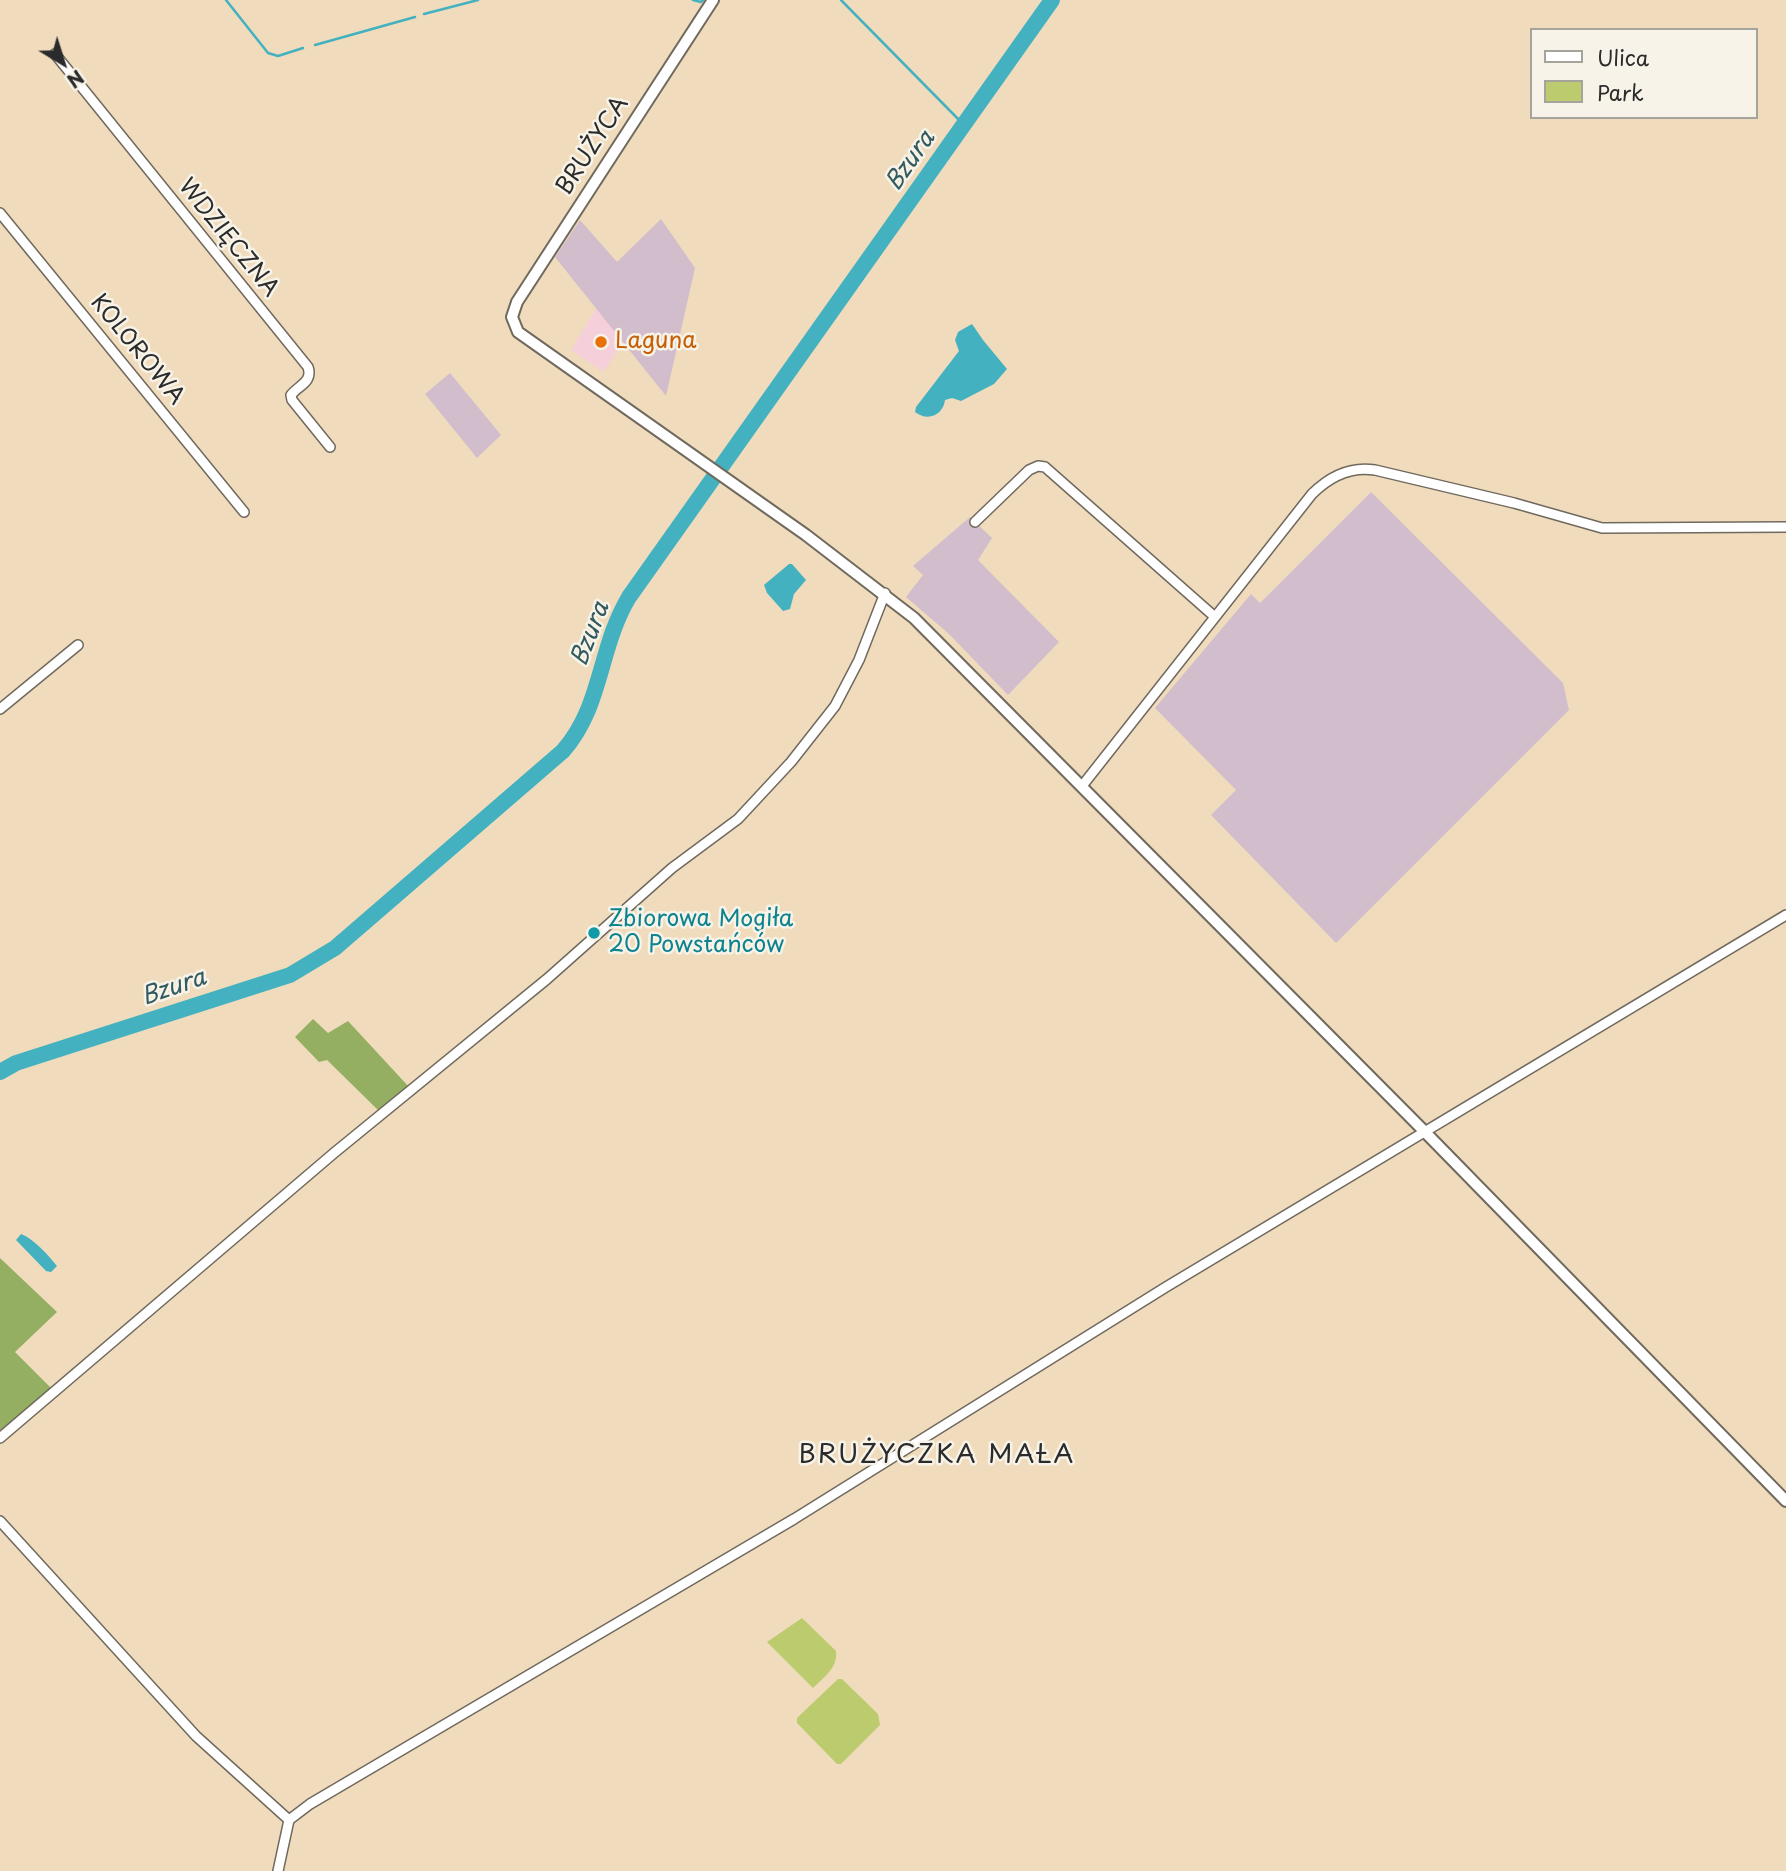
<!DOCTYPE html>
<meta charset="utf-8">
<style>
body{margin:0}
#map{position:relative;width:1786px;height:1871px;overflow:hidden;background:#f0dcbd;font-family:"Playpen Sans",sans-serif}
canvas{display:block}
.legend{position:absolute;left:1530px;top:28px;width:228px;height:91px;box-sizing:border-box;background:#f7f3e8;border:2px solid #a5a39c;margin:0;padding:9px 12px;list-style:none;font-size:21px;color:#2b2b2b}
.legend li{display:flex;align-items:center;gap:14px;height:35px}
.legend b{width:35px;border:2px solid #a5a39c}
.north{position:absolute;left:28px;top:28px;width:70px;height:70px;-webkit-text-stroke:5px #f7f3e8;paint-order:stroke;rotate:142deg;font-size:19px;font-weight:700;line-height:28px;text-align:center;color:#2b2b2b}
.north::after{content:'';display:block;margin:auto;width:24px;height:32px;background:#2b2b2b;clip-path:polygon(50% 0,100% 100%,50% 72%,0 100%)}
</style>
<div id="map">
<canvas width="1786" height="1871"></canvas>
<ul class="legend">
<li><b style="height:9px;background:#fff"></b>Ulica</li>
<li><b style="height:19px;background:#bbcb6e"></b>Park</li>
</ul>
<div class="north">N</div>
</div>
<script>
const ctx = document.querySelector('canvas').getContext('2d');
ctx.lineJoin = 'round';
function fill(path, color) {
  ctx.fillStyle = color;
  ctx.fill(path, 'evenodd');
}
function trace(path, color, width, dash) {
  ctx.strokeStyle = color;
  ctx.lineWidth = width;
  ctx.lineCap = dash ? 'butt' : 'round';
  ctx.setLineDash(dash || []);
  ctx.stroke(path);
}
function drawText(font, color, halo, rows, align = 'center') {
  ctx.font = font + ' "Playpen Sans",sans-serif';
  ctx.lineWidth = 5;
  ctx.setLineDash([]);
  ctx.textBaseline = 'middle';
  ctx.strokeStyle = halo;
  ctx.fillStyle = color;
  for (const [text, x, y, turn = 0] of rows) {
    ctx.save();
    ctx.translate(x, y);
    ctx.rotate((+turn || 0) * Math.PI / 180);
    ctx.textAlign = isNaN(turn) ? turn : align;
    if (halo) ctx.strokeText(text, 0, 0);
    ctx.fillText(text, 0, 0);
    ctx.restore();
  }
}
fill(new Path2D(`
 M 597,307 L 624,341 L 604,372 L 571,350 Z`), '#f5cfda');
fill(new Path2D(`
 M 661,219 L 695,268 L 666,396 L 555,257 L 580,220 L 617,262 Z
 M 450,373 L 501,435 L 477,458 L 425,394 Z
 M 1371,492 L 1563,683 L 1569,710 L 1336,943 L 1211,815 L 1236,790 L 1155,708 L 1251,594 L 1260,603 Z
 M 970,517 L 992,538 L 978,560 L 1059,642 L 1008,695 L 949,634 L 906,597 L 923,575 L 913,566 Z`), '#d1bdcb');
fill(new Path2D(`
 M 802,1618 L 836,1651 C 838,1668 824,1677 813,1688 L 767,1642 Z
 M 838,1679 L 842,1679 L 878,1714 L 880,1725 L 841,1764 L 837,1764 L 797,1723 L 797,1718 Z`), '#bbcb6e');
fill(new Path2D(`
 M 313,1019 L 328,1033 L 348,1021 L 409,1087 L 379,1111 L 327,1060 L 319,1062 L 295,1037 Z
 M 0,1258 L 57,1312 L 15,1352 L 53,1390 L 2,1431 L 0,1429 Z`), '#94af61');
fill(new Path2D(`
 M 972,324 L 983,340 L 1007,369 L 994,384 L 961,401 L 952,398 L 945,400 C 943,415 928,422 915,412 L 916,407 L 959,351 L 955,340 L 958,332 Z
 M 789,564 L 792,564 L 806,580 L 794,594 L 790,609 L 783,611 L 767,593 L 764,585 Z
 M 21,1234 C 34,1239 48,1255 57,1266 L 51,1272 L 46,1271 L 16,1240 Z`), '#43b1bf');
trace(new Path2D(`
 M 226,0 L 268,53 L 278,56 L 303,48
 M 693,0 L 701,2 L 703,0
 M 841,0 L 964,125
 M 424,14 L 478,0
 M 315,45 L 415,17`), '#43b1bf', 2.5);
trace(new Path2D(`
 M 0,1072 L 16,1063 L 290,975 L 335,948 L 563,751 C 603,705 598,649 629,597 L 1052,0`), '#43b1bf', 16);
const minor = new Path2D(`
 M 55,54 L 308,367 C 313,382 299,385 291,395 L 292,400 L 330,447
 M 0,213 L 244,512
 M 975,522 L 1029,470 L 1038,466 L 1045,467 L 1215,617
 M 0,709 L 78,645
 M 1082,786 L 1312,494 C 1329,477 1350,466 1375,470 L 1514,503 L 1602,528 L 1786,527
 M 0,1438 L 334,1153 L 547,979 L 672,868 L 738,819 L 791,762 L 835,706 L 859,660 L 885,593
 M 0,1521 L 196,1736 L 289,1820
 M 278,1871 L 289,1820 L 310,1804 L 794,1519 L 1166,1287 L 1786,915`);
const tertiary = new Path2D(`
 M 713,0 L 517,302 L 512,317 L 518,332 L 806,535 L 914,618 L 1424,1131 L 1786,1501`);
trace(minor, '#70695e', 12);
trace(tertiary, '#70695e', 14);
trace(minor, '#fff', 9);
trace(tertiary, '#fff', 10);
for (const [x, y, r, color] of [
 [601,342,7,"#e8710a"],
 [594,933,7,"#0f9aa8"]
]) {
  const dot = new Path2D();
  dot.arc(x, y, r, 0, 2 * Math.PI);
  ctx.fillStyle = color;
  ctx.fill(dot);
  trace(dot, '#f7f3e8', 2.5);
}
drawText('23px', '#2b2b2b', '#f7f3e8', [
 ["BRUŻYCA",593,146,-57],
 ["WDZIĘCZNA",228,238,51],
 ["KOLOROWA",137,350,51]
]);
drawText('23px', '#c56008', '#f7f3e8', [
 ["Laguna",615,342]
], 'left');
drawText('23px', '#0d838f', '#f7f3e8', [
 ["Zbiorowa Mogiła",608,920],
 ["20 Powstańców",608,946]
], 'left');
drawText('italic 24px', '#335a5f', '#f7f3e8', [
 ["Bzura",911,161,-55],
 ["Bzura",591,634,-69],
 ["Bzura",174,988,-19]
]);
ctx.letterSpacing = '2px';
drawText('26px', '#2b2b2b', '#f7f3e8', [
 ["BRUŻYCZKA MAŁA",937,1456]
]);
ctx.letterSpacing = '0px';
</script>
